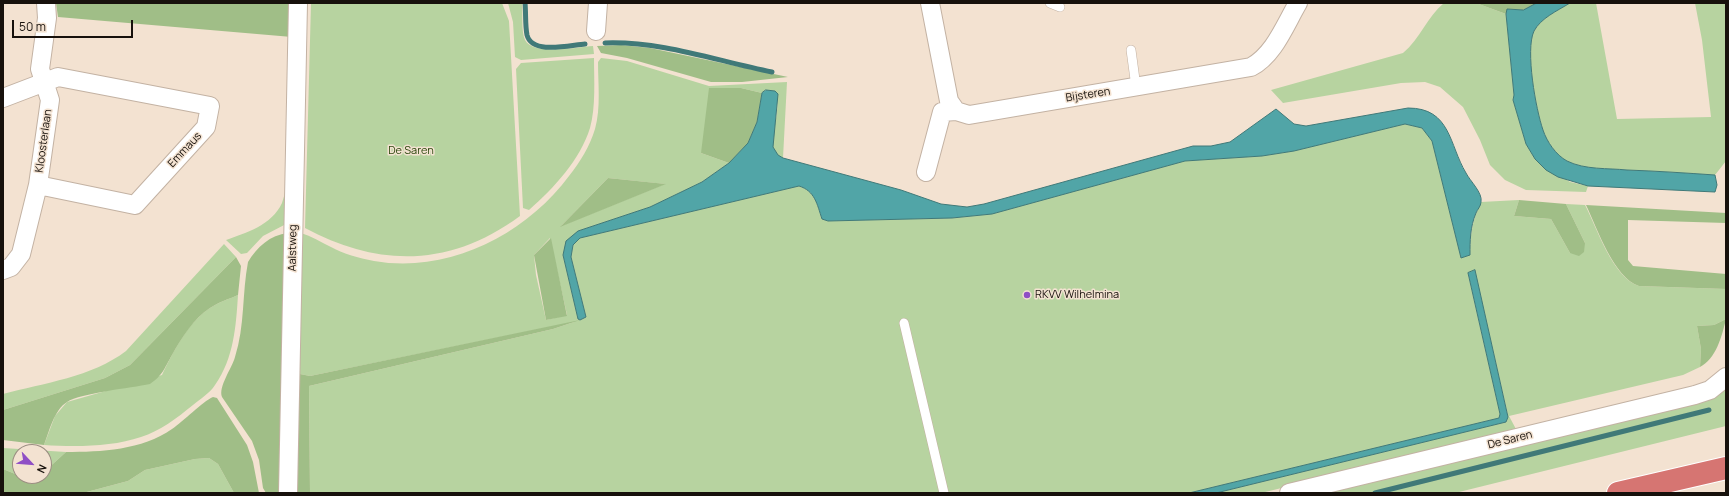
<!DOCTYPE html>
<style>
body{margin:0}
#map{position:relative;width:1729px;height:496px;overflow:hidden;background:#f3e2d1;font-family:Manrope,sans-serif}
canvas{display:block}
.frame{position:absolute;inset:0;border:4px solid #17110c;pointer-events:none}
.north{position:absolute;left:12px;top:444px;width:40px;height:40px;box-sizing:border-box;background:#f3e2d1;border:1px solid #9b8e82;border-radius:50%;rotate:116deg;font-size:11px;font-weight:700;line-height:16px;text-align:center;color:#17110c}
.north::after{content:'';display:block;margin:auto;width:14px;height:18px;background:#8f4fc5;clip-path:polygon(50% 0,100% 100%,50% 72%,0 100%)}
.scale{position:absolute;left:12px;top:20px;width:121px;height:18px;box-sizing:border-box;border:2px solid #17110c;border-top:0;padding-left:5px;font-size:12px;line-height:14px;white-space:nowrap;color:#17110c;-webkit-text-stroke:3px #f3e2d1;paint-order:stroke}
</style>
<div id="map">
<canvas width="1729" height="496"></canvas>
<div class="frame"></div>
<div class="north">N</div>
<div class="scale">50 m</div>
</div>
<script>
const ctx = document.querySelector('canvas').getContext('2d');
ctx.lineJoin = 'round';
function fill(path, color) {
  ctx.fillStyle = color;
  ctx.fill(path, 'evenodd');
}
function trace(path, color, width, dash) {
  ctx.strokeStyle = color;
  ctx.lineWidth = width;
  ctx.lineCap = dash ? 'butt' : 'round';
  ctx.setLineDash(dash || []);
  ctx.stroke(path);
}
function drawText(font, color, halo, rows, align = 'center') {
  ctx.font = font + ' Manrope,sans-serif';
  ctx.lineWidth = 3;
  ctx.setLineDash([]);
  ctx.textBaseline = 'middle';
  ctx.strokeStyle = halo;
  ctx.fillStyle = color;
  for (const [text, x, y, turn = 0] of rows) {
    ctx.save();
    ctx.translate(x, y);
    ctx.rotate((+turn || 0) * Math.PI / 180);
    ctx.textAlign = isNaN(turn) ? turn : align;
    if (halo) ctx.strokeText(text, 0, 0);
    ctx.fillText(text, 0, 0);
    ctx.restore();
  }
}
fill(new Path2D(`
 M 311,3 L 502,3 L 509,21 L 520,216 C 451,267 379,268 305,228 Z
 M 508,3 L 522,3 C 523,14 521,31 525,40 C 533,56 578,47 593,46 L 594,54 L 521,60 L 515,57 L 513,22 Z
 M 1444,3 L 1476,3 L 1506,14 L 1514,95 L 1513,100 L 1526,144 L 1535,159 L 1570,182 L 1588,186 L 1586,192 L 1526,190 L 1505,180 L 1490,165 L 1480,140 L 1463,107 L 1440,87 L 1425,82 L 1401,83 L 1283,103 L 1271,90 L 1403,53 C 1420,39 1427,17 1444,3 Z
 M 1570,3 L 1596,3 L 1617,119 L 1711,117 L 1702,40 L 1695,3 L 1726,3 L 1726,161 L 1715,175 C 1686,173 1656,171 1627,170 C 1608,168 1585,170 1567,161 C 1556,155 1547,142 1543,130 C 1536,110 1525,50 1534,31 C 1541,18 1557,11 1570,3 Z
 M 594,58 C 594,79 596,107 590,128 C 580,160 554,188 529,210 L 523,208 L 516,69 L 521,63 Z
 M 601,58 L 627,61 L 709,86 L 787,82 L 783,158 C 778,156 774,152 773,147 C 771,128 782,111 775,91 L 766,90 L 762,93 L 741,88 L 701,153 L 729,163 L 702,182 L 650,207 L 578,231 L 563,255 L 578,319 L 580,320 L 586,317 L 571,257 L 573,245 L 580,238 L 799,186 C 815,191 817,204 822,219 L 828,221 L 952,218 L 992,214 L 1185,161 L 1262,156 L 1294,151 L 1405,124 L 1422,128 L 1432,141 L 1461,258 L 1470,255 C 1470,236 1472,220 1481,202 L 1519,200 L 1514,216 L 1551,219 L 1570,253 L 1585,243 L 1566,204 L 1585,205 C 1597,228 1613,278 1639,286 L 1726,289 L 1726,319 L 1714,325 L 1697,326 L 1701,349 L 1700,367 L 1683,375 L 1509,416 L 1517,431 L 1261,493 L 1216,493 L 1506,422 L 1508,416 L 1475,271 L 1468,274 L 1500,414 L 1499,418 L 1189,493 L 310,493 L 309,386 L 553,329 L 574,322 L 310,376 L 295,373 L 301,233 C 311,236 321,242 331,247 C 344,254 358,258 374,261 C 448,274 525,235 569,176 C 580,162 590,146 595,129 C 601,108 598,84 598,62 ZM 608,178 L 665,184 L 561,226 ZM 550,238 L 567,315 L 546,320 L 536,275 L 534,255 Z
 M 290,176 L 288,223 L 263,236 L 247,253 L 241,254 L 226,240 C 246,233 272,225 282,203 C 285,194 287,184 290,176 Z
 M 224,244 L 236,257 L 130,365 L 105,378 L 3,410 L 3,394 C 44,383 92,377 126,351 Z
 M 238,295 C 236,326 234,358 215,385 C 210,393 200,399 193,405 C 177,418 160,431 141,437 C 112,447 75,447 44,445 L 55,416 L 67,402 L 162,375 C 173,352 188,322 210,308 C 219,302 229,299 238,295 Z
 M 1726,386 L 1726,426 L 1455,493 L 1317,493 Z
 M 3,448 L 66,452 L 44,472 L 44,452 L 20,452 L 20,476 L 3,469 Z
 M 209,458 L 218,464 L 234,493 L 83,493 L 128,481 L 145,470 L 195,459 Z`), '#b7d3a0');
fill(new Path2D(`
 M 56,3 L 290,3 L 292,37 L 58,17 Z
 M 1476,3 L 1537,3 L 1523,10 L 1508,9 L 1506,14 Z
 M 621,45 L 650,48 L 788,77 L 742,82 L 711,82 L 627,58 L 601,53 L 597,46 Z
 M 709,88 L 741,88 L 762,93 L 757,122 L 748,143 L 729,163 L 701,153 Z
 M 608,178 L 666,184 L 560,227 Z
 M 1519,200 L 1566,204 L 1585,243 L 1584,252 L 1579,256 L 1570,253 L 1551,219 L 1514,216 Z
 M 1586,205 L 1726,213 L 1726,223 L 1628,220 L 1628,260 L 1633,266 L 1726,274 L 1726,289 L 1639,286 C 1614,278 1597,228 1586,205 Z
 M 288,233 L 284,493 L 266,493 L 263,488 L 259,460 L 252,441 L 222,397 C 218,387 232,368 235,357 C 245,326 242,293 248,262 C 257,247 270,235 288,233 Z
 M 551,238 L 567,316 L 546,320 L 534,255 Z
 M 236,257 L 241,266 L 238,295 C 229,299 219,302 210,308 C 194,318 181,339 172,355 C 164,369 163,375 150,384 C 131,388 81,393 67,402 C 54,410 49,432 44,445 L 3,440 L 3,410 L 105,378 L 130,365 Z
 M 1726,319 C 1722,336 1716,359 1700,367 L 1701,349 L 1697,326 L 1714,325 Z
 M 580,320 L 553,329 L 309,386 L 310,493 L 292,493 L 295,373 L 310,376 Z
 M 213,397 L 217,398 L 247,445 L 253,462 L 259,493 L 234,493 L 218,464 L 209,458 L 195,459 L 145,470 L 128,481 L 83,493 L 3,493 L 3,469 L 25,478 L 44,476 L 44,472 L 66,452 C 101,452 142,450 172,429 C 184,421 202,402 213,397 Z`), '#a0be87');
const water = new Path2D(`
 M 1537,3 L 1570,3 C 1557,11 1541,18 1534,31 C 1525,50 1536,110 1543,130 C 1547,142 1556,155 1567,161 C 1585,170 1608,168 1627,170 C 1656,171 1686,173 1715,175 L 1717,185 L 1715,192 L 1588,186 L 1558,177 L 1546,170 L 1535,159 L 1526,144 L 1513,100 L 1514,95 L 1506,14 L 1507,9 L 1523,10 Z
 M 766,90 L 775,91 L 778,94 L 773,147 L 778,155 L 783,158 L 901,190 L 941,204 L 967,207 L 984,204 L 1193,146 L 1211,146 L 1230,142 L 1276,109 L 1294,124 L 1306,126 L 1408,108 C 1451,108 1449,145 1466,173 C 1470,181 1483,193 1481,202 C 1481,206 1477,210 1476,213 C 1470,227 1470,241 1470,255 L 1461,258 L 1432,141 L 1422,128 L 1405,124 L 1294,151 L 1262,156 L 1185,161 L 992,214 L 952,218 L 828,221 L 822,219 C 817,204 815,191 799,186 L 580,238 L 573,245 L 571,257 L 586,317 L 580,320 L 578,319 L 563,255 L 566,241 L 578,231 L 650,207 L 702,182 L 729,163 L 748,143 L 757,122 L 762,93 Z
 M 1475,270 L 1508,417 L 1506,422 L 1216,493 L 1189,493 L 1499,418 L 1500,414 L 1468,273 Z`);
fill(water, '#51a5a7');
trace(water, '#407978', 1);
trace(new Path2D(`
 M 525,3 C 526,13 525,25 527,35 C 532,55 570,45 585,44
 M 605,43 C 663,41 716,61 772,72
 M 1375,493 L 1709,410`), '#407978', 5);
const service = new Path2D(`
 M 1050,3 L 1060,7
 M 1131,50 L 1136,87
 M 904,323 L 944,493`);
const minor = new Path2D(`
 M 930,3 L 949,101 L 956,111
 M 596,31 L 598,3
 M 3,98 L 58,77 L 210,106 L 206,127 L 135,205 L 38,185
 M 926,172 L 942,112 L 956,111 L 969,115 L 1251,67 C 1274,55 1285,25 1298,3
 M 3,270 L 11,267 L 21,254 L 38,185 L 50,100 L 40,69 L 47,18 L 46,3
 M 288,493 L 298,3
 M 1289,493 L 1695,395 L 1710,390 L 1726,377`);
const motorway = new Path2D(`
 M 1618,493 L 1726,468`);
trace(service, '#c3b2a3', 10);
trace(minor, '#c3b2a3', 20);
trace(motorway, '#fff', 24);
trace(service, '#fff', 9);
trace(minor, '#fff', 18);
trace(motorway, '#d67572', 22);
for (const [x, y, r, color] of [
 [1027,295,4,"#8f4fc5"]
]) {
  const dot = new Path2D();
  dot.arc(x, y, r, 0, 2 * Math.PI);
  ctx.fillStyle = color;
  ctx.fill(dot);
  trace(dot, '#f3e2d1', 1.5);
}
drawText('11px', '#17110c', '#f3e2d1', [
 ["Bijsteren",1088,95,-9],
 ["Kloosterlaan",44,141,-82],
 ["Emmaus",185,150,-47],
 ["Aalstweg",293,248,-89],
 ["De Saren",1510,440,-14]
]);
drawText('11px', '#2d480e', '#f3e2d1', [
 ["De Saren",411,151]
]);
drawText('11px', '#17110c', '#f3e2d1', [
 ["RKVV Wilhelmina",1035,295]
], 'left');
</script>
